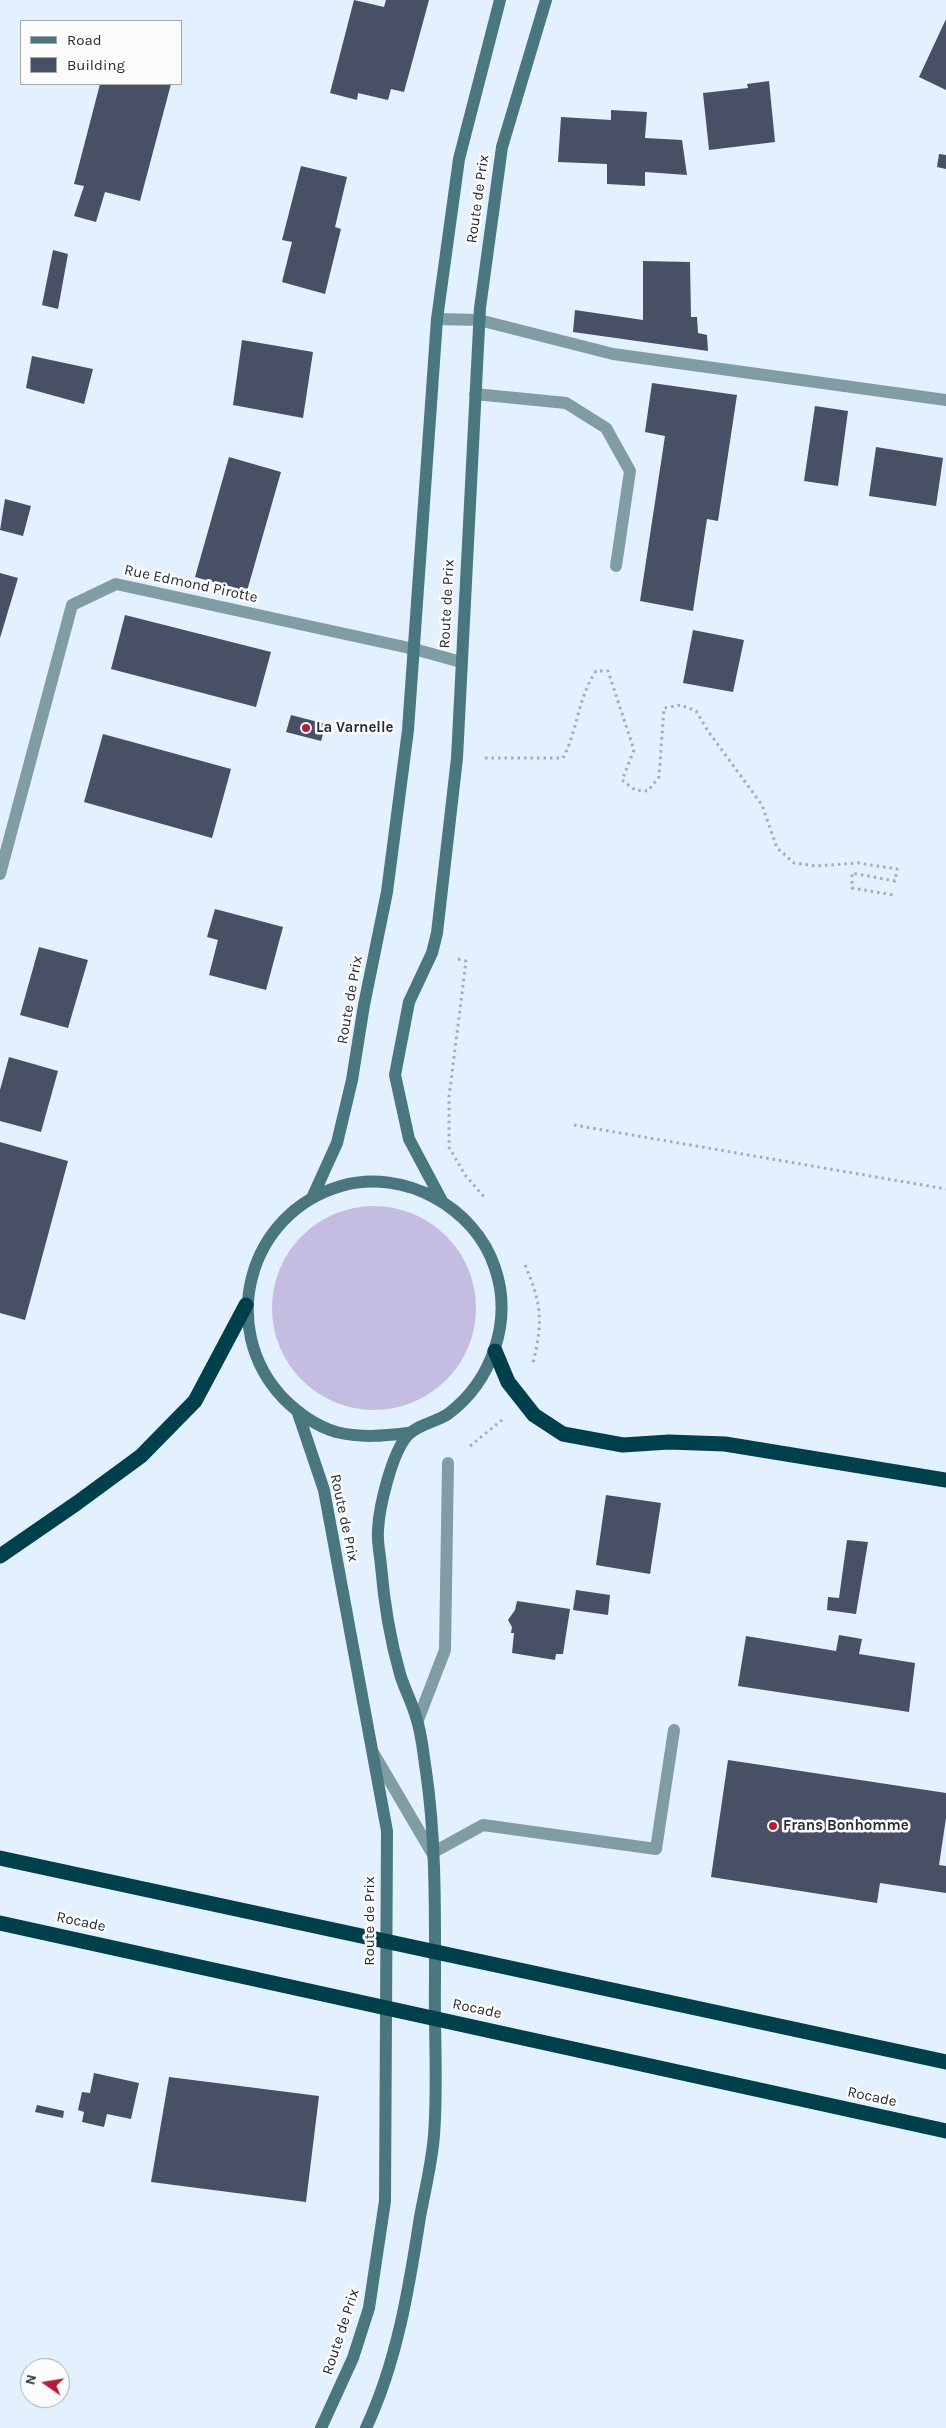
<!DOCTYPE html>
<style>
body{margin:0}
#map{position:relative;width:946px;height:2428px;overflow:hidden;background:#e2f1fd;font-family:Karla,sans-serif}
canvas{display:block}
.legend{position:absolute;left:20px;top:20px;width:162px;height:65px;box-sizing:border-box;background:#fcfcfc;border:1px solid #a5a9ac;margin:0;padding:6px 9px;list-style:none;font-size:15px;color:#232d34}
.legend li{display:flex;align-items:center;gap:10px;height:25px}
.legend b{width:25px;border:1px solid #a5a9ac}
.north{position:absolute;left:20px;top:2358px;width:50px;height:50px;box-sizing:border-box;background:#fcfcfc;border:1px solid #a5a9ac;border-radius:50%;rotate:283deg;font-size:14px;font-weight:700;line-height:20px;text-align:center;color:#232d34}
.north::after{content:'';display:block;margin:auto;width:18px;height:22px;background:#b21f3b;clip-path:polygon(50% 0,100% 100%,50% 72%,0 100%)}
</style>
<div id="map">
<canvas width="946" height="2428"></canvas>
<ul class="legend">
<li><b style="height:6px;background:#4a7680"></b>Road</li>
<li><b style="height:14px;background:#485066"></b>Building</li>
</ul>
<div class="north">N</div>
</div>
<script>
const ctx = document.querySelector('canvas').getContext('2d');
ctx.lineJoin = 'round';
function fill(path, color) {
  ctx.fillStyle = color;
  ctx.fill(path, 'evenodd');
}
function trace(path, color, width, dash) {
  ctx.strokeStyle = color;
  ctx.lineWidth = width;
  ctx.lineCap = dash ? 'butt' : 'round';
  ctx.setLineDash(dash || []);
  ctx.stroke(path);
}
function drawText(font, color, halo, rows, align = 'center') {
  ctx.font = font + ' Karla,sans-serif';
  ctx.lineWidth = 5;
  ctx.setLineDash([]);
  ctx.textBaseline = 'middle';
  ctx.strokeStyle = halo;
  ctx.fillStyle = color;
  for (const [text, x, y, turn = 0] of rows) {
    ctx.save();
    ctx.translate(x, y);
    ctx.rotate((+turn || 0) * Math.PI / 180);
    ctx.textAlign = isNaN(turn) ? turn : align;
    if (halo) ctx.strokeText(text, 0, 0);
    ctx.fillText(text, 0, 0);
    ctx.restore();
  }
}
fill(new Path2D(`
 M272 1308a102 102 0 1 1 204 0a102 102 0 1 1-204 0Z`), '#c5bce2');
fill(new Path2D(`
 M 354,0 L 384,7 L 386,0 L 429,0 L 404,92 L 391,89 L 388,100 L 358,93 L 357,100 L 330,93 Z
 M 946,19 L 946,90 L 919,77 Z
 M 769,81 L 775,142 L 709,150 L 703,93 L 748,88 L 747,84 Z
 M 100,84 L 171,84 L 140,201 L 105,192 L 96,222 L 74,216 L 84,186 L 74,184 Z
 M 611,110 L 647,112 L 645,138 L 682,140 L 687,175 L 645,172 L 645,186 L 607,184 L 607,164 L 558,162 L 561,117 L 611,120 Z
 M 939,154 L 946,155 L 946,169 L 937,167 Z
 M 301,166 L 347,177 L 335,227 L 341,229 L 325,294 L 282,282 L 292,242 L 282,240 Z
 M 53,250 L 68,254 L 58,309 L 42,305 Z
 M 643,261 L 690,262 L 691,317 L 697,317 L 698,333 L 707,335 L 708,351 L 573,332 L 575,310 L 643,320 Z
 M 242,340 L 313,352 L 303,418 L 233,405 Z
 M 32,356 L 93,369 L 84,404 L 26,388 Z
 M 652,383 L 737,395 L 718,521 L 707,519 L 693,611 L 640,601 L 665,436 L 645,432 Z
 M 815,406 L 848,411 L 838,486 L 804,481 Z
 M 876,447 L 943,458 L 936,506 L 869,496 Z
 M 229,457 L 281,472 L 247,591 L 195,577 Z
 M 5,499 L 31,506 L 23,536 L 0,530 Z
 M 0,573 L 18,578 L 0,638 Z
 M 125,615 L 271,652 L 256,707 L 111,669 Z
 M 693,630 L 744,640 L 733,692 L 683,683 Z
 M 291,715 L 326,724 L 321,741 L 286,732 Z
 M 103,734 L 231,769 L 212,838 L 84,802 Z
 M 215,909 L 283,927 L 266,990 L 209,975 L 218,940 L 207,937 Z
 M 39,947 L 88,960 L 68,1028 L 20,1015 Z
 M 9,1057 L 58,1071 L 41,1132 L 0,1121 L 0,1090 Z
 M 0,1142 L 68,1161 L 25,1320 L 0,1313 Z
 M 606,1495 L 661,1503 L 650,1574 L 596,1565 Z
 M 847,1540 L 868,1542 L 856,1614 L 827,1610 L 828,1597 L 839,1598 Z
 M 576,1590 L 610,1595 L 608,1615 L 573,1610 Z
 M 517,1601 L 570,1609 L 563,1654 L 556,1654 L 555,1660 L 512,1653 L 514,1633 L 511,1633 L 512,1627 L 508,1620 L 515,1610 Z
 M 839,1635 L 862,1639 L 859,1654 L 915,1663 L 909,1712 L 738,1686 L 746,1636 L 836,1651 Z
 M 728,1760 L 946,1793 L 946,1818 L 939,1865 L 946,1866 L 946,1893 L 880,1883 L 877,1903 L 711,1877 Z
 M 94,2073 L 139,2083 L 131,2119 L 107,2114 L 104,2127 L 82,2122 L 84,2112 L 78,2110 L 82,2092 L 90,2093 Z
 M 169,2077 L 319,2096 L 306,2202 L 151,2182 Z
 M 37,2105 L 64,2111 L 63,2118 L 35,2112 Z`), '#485066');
trace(new Path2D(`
 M 485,758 L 563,758 C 578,730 578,697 596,671 L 608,671 L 634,750 L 622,780 L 635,790 L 648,791 L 659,777 L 664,708 L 681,705 L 696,711 L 708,731 L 762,805 L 777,848 L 794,863 L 816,866 L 858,863 L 897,869 L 895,881 L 852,873 L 852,888 L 893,895
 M 458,959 L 466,961 L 449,1097 L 449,1147 L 465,1175 L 485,1198
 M 574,1125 L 946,1189
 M 525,1265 C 542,1304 543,1322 533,1363
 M 470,1446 L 502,1420`), '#a0aeb8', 3, [2.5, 4]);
trace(new Path2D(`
 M 437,319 L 479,320 L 613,354 L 946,400
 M 475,394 L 566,403 L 606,428 L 630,471 L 616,566
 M 418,1720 L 445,1650 L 448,1463
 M 374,1754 L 432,1853 L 483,1825 L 656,1849 L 674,1730`), '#809da4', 12);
trace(new Path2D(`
 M 0,874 L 72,605 L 116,584 L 414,649 L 461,662`), '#809da4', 12);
trace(new Path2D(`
 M 312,1198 L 337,1143 L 352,1080 L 364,1005 L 387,892 L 408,730 L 437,319 L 459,159 L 500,0
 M 442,1201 L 409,1139 L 395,1075 L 409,1002 L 432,953 L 437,933 L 457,758 L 480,308 L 502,147 L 546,0
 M 298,1413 L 324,1490 L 387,1831 L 385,2201 L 369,2308 L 353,2358 L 321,2428
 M 366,2428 C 397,2362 409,2288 420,2217 C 425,2190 432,2162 434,2135 C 438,2085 434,2031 435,1980 C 435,1911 436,1839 426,1771 C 423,1753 422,1734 416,1717 C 412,1702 404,1688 400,1674 C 390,1639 384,1602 381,1566 C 380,1554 377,1542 378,1530 C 379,1507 392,1452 408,1435 C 417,1425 436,1422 448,1414 C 492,1381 513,1321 495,1268 C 475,1207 404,1168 341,1186 C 248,1213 217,1328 283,1398 C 298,1413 316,1426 336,1432 C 361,1438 383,1436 408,1433`), '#4a7680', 12);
trace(new Path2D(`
 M 495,1351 L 508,1382 L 534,1415 L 563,1434 L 623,1445 L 669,1442 L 725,1444 L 946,1480
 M 0,1556 L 77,1503 L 141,1456 L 195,1401 L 246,1305
 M 0,1858 L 946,2062
 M 0,1923 L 946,2131`), '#00404c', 15);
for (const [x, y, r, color] of [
 [306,728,5,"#b21f3b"],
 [773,1826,5,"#b21f3b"]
]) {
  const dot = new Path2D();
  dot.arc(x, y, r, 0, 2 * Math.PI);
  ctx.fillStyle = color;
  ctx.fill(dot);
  trace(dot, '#fcfcfc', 2);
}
drawText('15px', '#232d34', '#fcfcfc', [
 ["Route de Prix",478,199,-82],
 ["Rue Edmond Pirotte",191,584,12],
 ["Route de Prix",447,604,-87],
 ["Route de Prix",350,1000,-80],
 ["Route de Prix",344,1518,78],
 ["Route de Prix",370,1921,-90],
 ["Rocade",81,1922,12],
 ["Rocade",477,2009,12],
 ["Rocade",872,2097,12],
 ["Route de Prix",341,2332,-72]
]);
drawText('bold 15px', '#232d34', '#fcfcfc', [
 ["La Varnelle",316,728],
 ["Frans Bonhomme",783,1826]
], 'left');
</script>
